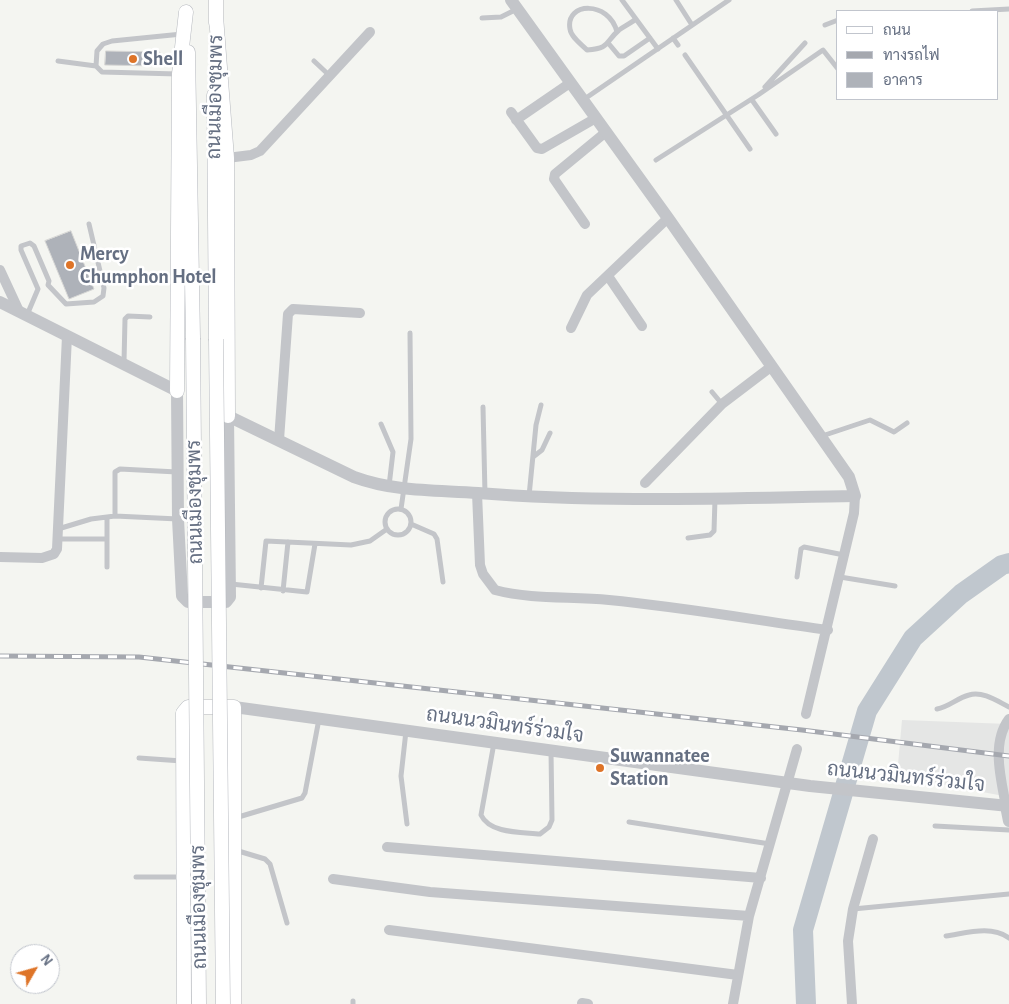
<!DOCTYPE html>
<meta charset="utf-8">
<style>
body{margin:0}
#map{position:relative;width:1009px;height:1004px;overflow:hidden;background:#f4f5f1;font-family:"Alegreya Sans",Sarabun,sans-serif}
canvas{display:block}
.legend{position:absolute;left:836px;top:10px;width:162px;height:90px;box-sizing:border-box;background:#fff;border:1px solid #c1c5cd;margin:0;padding:6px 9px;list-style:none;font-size:15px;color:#656f82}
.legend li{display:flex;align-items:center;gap:10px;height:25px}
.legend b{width:25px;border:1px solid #c1c5cd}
.north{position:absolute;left:10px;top:944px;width:50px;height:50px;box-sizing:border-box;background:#fff;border:1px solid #c1c5cd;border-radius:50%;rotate:52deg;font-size:14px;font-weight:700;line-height:20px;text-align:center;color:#656f82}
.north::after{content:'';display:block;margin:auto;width:18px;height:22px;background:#de7428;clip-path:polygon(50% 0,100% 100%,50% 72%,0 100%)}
</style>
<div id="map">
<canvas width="1009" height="1004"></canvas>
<ul class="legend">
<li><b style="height:6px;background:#fff"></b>ถนน</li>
<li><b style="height:6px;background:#a5a8af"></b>ทางรถไฟ</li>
<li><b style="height:14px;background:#aeb2b9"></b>อาคาร</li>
</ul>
<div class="north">N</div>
</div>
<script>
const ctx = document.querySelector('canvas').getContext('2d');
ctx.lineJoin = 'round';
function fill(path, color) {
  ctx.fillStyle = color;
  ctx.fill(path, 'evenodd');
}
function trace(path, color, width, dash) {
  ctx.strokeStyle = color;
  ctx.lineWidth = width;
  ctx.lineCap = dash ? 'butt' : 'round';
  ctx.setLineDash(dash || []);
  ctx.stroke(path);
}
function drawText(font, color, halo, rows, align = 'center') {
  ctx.font = font + ' "Alegreya Sans",Sarabun,sans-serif';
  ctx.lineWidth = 5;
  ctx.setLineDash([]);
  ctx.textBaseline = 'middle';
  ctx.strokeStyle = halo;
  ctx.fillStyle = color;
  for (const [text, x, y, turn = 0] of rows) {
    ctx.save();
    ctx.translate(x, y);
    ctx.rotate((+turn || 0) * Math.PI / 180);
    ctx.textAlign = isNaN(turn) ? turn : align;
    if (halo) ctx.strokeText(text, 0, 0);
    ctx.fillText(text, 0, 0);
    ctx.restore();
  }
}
fill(new Path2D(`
 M 902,720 L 1009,724 L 1009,797 L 897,776 Z`), '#e5e6e5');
trace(new Path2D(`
 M 1002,565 L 1009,556`), '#c0c7ce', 3);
trace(new Path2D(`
 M 806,1004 L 803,930 L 867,711 L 913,638 L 961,594 L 1002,565 L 1009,563`), '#c0c7ce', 20);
const building = new Path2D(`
 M 106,51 L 160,52 L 160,66 L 105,65 Z
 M 71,231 L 94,289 L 69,299 L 45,241 Z`);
fill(building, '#aeb2b9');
trace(building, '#d6d6d4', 1);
const secondary = new Path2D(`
 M 216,16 L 227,158 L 228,416
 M 216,23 L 216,0
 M 188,52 L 193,338
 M 214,95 L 216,339
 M 177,391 L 179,74 L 186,12
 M 184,1004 L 183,713 L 188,707 L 234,707 L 234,1004`);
trace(secondary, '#b5b8be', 15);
trace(new Path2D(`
 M 622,0 L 658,49
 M 676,0 L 692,25
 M 972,11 L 1009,9
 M 482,18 L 501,17 L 517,9
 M 825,25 L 838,20
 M 617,32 C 609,0 565,2 570,29 C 571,37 581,44 587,50 C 611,48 604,43 619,30 C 625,26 631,23 636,19
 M 673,38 L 678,45
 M 609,44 L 619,56 L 624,56 L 650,38
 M 685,55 L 750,149
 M 58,61 L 96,66
 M 314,61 L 330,76
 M 178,74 L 102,72 L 96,66 L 97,51 L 103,44 L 112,41 L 182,34
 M 765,87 L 805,43
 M 583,100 L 729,0
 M 752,100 L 776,134
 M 656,160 L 758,95 L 823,50 L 838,69
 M 27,315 L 38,289 L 21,250 L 21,246 L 30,243 L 34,246 L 49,281 L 48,285 L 66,304 L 94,302 L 103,296 L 104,288 L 89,224
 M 124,362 L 125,319 L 128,316 L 150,317
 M 712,392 L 722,404
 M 483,407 L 485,494
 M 381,424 L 393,452 L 389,486
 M 822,436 L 870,420 L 894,432 L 907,423
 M 533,457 L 542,450 L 550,433
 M 529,496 L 536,425 L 541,405
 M 401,509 L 411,439 L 410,333
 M385 522a13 13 0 1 1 26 0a13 13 0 1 1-26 0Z
 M 115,516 L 115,472 L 120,469 L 177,472
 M 107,517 L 107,567
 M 411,524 L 434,534 L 437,539 L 443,582
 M 58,529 L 91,519 L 115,516 L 178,519
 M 688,538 L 710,535 L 714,531 L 715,499
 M 57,539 L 107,539
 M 797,577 L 801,549 L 804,547 L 844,555
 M 840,577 L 895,586
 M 231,584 L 307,592 L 315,544
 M 261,588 L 266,541 L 351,545 L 370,541 L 387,529
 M 283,591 L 288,542
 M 937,709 C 949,707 957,698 969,695 C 983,691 997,701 1009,707
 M 406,731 L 401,776 L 407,824
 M 494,743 L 481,815 C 490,834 522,832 540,834 L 549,827 L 552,820 L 551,751
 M 139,758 L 182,761
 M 235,818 L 302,798 L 305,793 L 319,719
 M 629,822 L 770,844
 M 935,826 L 1009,830
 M 235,850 L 265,859 L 270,864 L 287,923
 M 136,877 L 183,877
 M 853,909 L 1009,894
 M 946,936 C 967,933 991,925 1009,938
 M 353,1004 L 353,1001`), '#c3c5c9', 5);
trace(new Path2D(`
 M 511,112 L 537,148 L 542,149 L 596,118
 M 516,120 L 570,83
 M 227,158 L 251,155 L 260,151 L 370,32
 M 585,224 L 554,179 L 555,174 L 606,132
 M 0,270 L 19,311
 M 608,276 L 642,326
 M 571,328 L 587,295 L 668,218
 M 279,440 L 288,314 L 293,309 L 360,313
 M 645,483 L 722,404 L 772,366
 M 477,493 L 480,565 L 483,574 L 495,590 C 533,600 571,596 609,600 C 682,607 755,620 828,630
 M 0,557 L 42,558 L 54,554 L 57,549 L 67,336
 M 806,714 L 854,513 L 855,496
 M 1006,806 C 1001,779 991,743 1009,719
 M 387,847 L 761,878
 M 333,879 L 430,892 L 749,916
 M 389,930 L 738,975
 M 582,1003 L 588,1004
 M 733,1004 L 749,916 L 797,749
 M 852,1004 L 848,941 L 853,909 L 873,839`), '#c3c5c9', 10);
trace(new Path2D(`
 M 0,302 L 177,391 L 178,519 L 182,596 L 188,602 L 226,602 L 230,597 L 228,416 L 354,477 C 395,492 436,490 478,493 C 603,503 729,498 855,496 L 849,477 L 668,218 L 511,0
 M 234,707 L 810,786 L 1009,806
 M 1006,806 L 1009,821`), '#c3c5c9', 12);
trace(secondary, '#fff', 14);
const rail = new Path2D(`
 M 0,656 L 139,657 L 802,730 L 1009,756`);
trace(rail, '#a5a8af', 5);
trace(rail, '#fff', 3, [9]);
const secondaryBridge = new Path2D(`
 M 193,338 L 199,1004
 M 216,339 L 223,1004`);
trace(secondaryBridge, '#b5b8be', 15, []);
trace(secondaryBridge, '#fff', 14);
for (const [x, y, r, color] of [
 [133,59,5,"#de7428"],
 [70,265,5,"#de7428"],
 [600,768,5,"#de7428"]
]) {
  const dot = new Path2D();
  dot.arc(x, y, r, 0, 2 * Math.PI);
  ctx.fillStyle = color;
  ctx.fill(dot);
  trace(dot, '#fff', 2);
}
drawText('bold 20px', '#656f82', '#fff', [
 ["Shell",143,59],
 ["Mercy",80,254],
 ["Chumphon Hotel",80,277],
 ["Suwannatee",610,756],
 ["Station",610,779]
], 'left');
drawText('20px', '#656f82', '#fff', [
 ["ถนนเมืองชุมพร",215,97,-89],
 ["ถนนเมืองชุมพร",195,502,-91],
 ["ถนนนวมินทร์ร่วมใจ",505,725,8],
 ["ถนนนวมินทร์ร่วมใจ",906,777,6],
 ["ถนนเมืองชุมพร",199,907,-91]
]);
</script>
